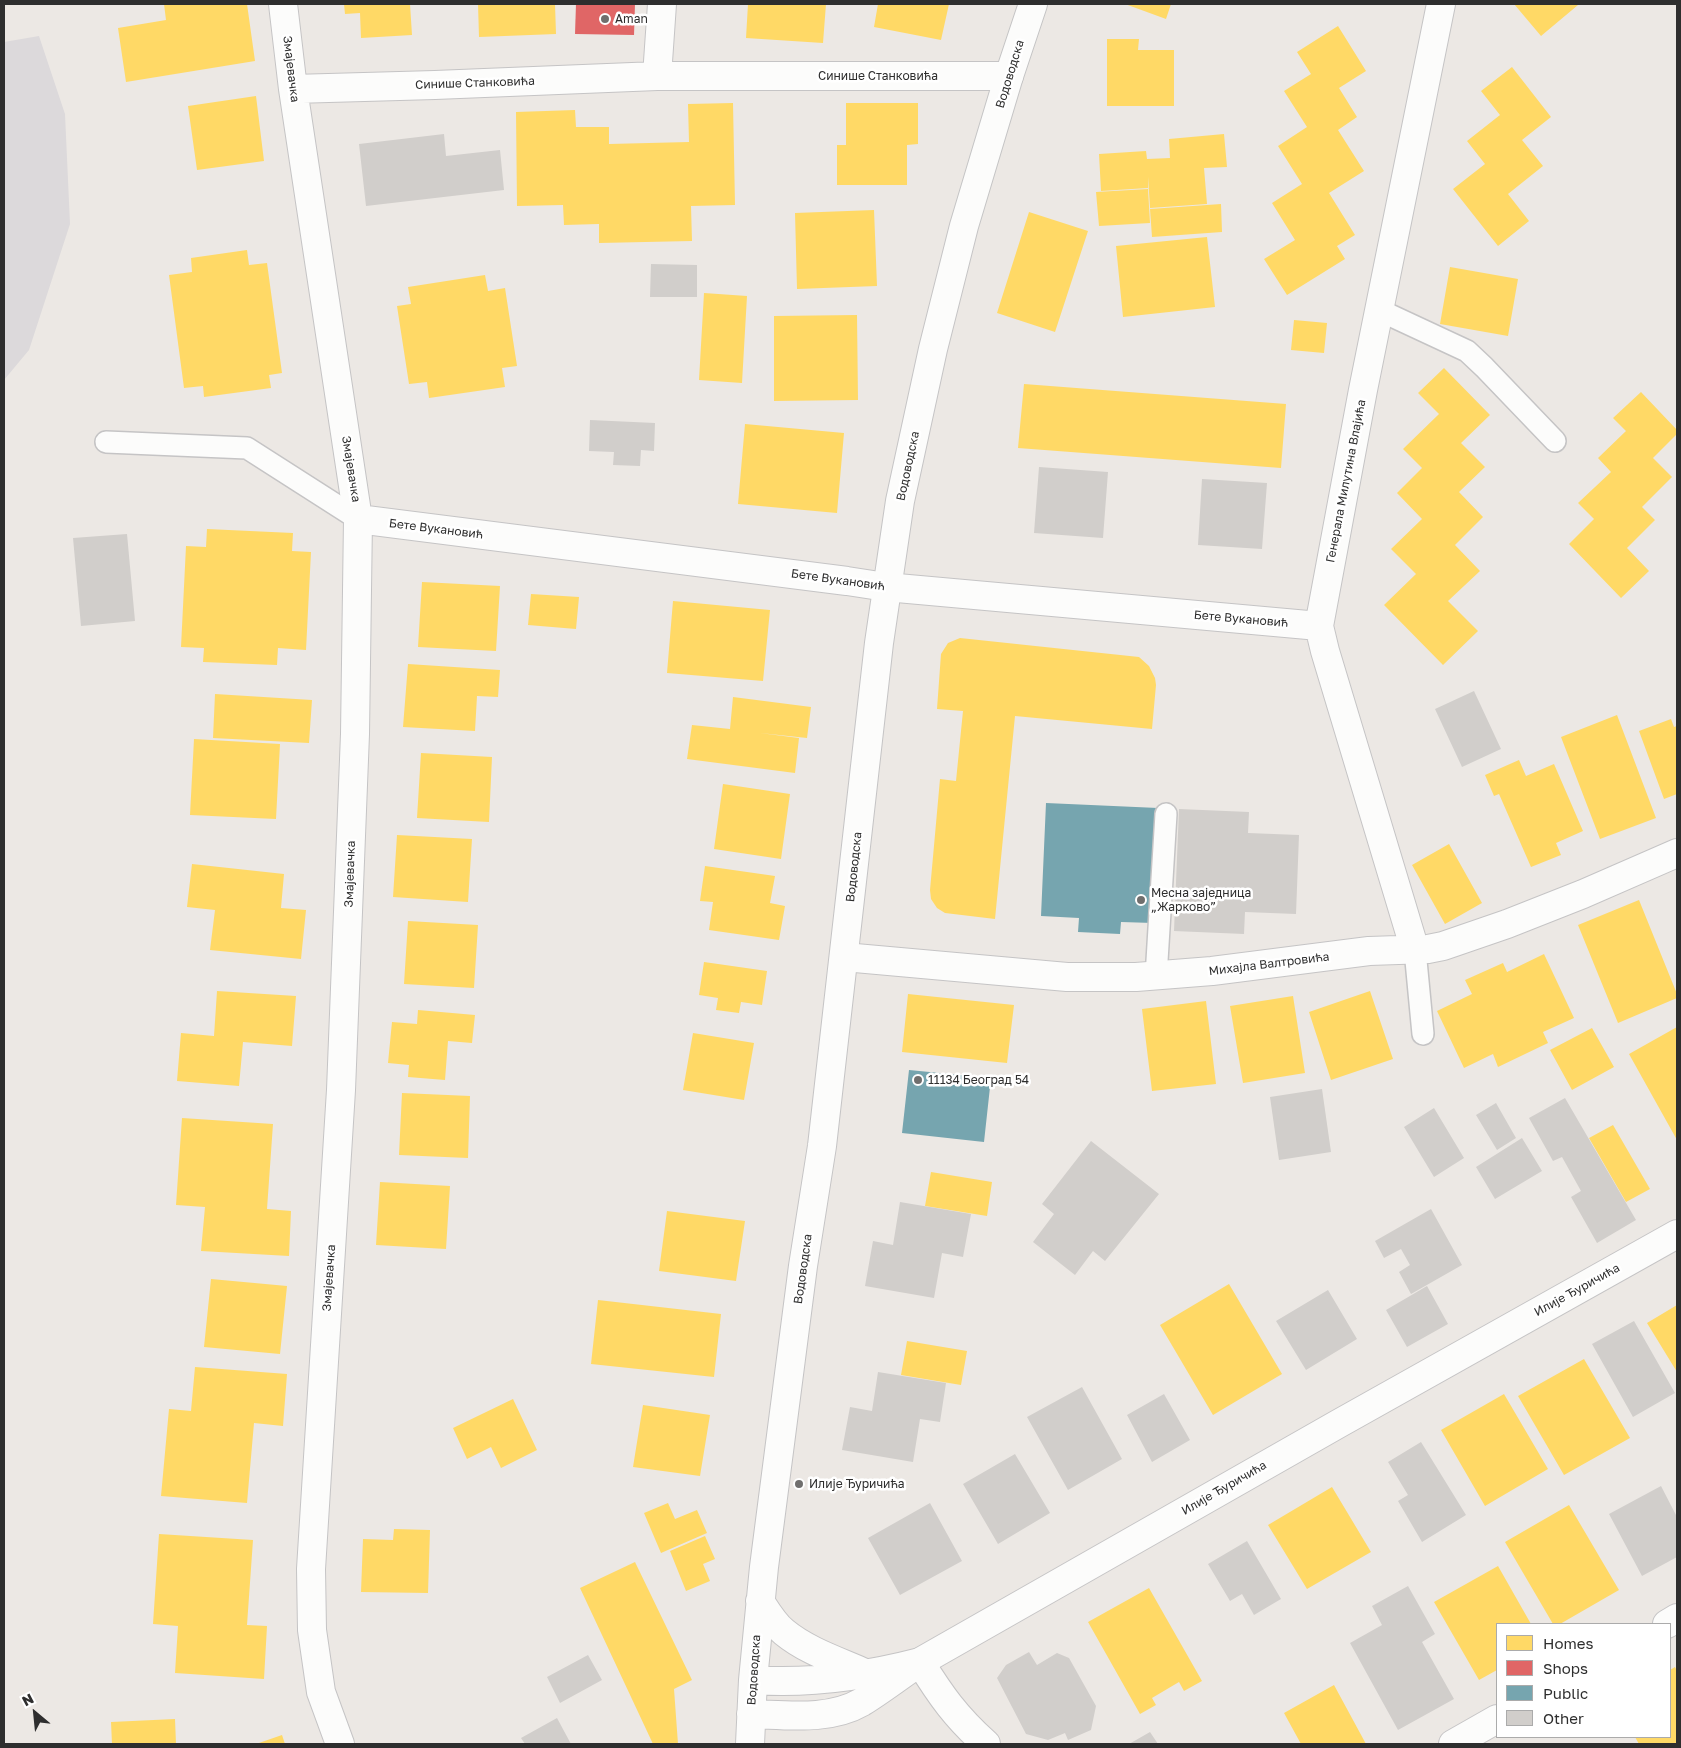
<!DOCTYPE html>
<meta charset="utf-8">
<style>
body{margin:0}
#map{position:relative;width:1681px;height:1748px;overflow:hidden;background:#ece8e4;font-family:"Golos Text",sans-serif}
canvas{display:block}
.frame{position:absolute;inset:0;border:5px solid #2e2e2e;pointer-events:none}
.legend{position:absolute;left:1496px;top:1623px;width:175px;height:115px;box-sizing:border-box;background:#fff;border:1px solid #ababab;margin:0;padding:6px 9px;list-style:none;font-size:15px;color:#2e2e2e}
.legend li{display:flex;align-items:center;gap:10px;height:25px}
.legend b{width:25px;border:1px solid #ababab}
.north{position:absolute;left:10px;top:1688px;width:50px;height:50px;-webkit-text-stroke:4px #fff;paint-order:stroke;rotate:332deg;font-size:14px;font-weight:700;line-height:20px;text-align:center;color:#2e2e2e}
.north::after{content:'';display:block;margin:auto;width:18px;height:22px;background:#2e2e2e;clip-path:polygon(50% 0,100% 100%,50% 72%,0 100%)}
</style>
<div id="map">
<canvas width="1681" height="1748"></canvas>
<div class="frame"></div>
<ul class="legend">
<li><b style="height:14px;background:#ffd966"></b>Homes</li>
<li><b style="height:14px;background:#e06666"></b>Shops</li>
<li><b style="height:14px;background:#76a5af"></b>Public</li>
<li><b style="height:14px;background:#d1cecb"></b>Other</li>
</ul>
<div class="north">N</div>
</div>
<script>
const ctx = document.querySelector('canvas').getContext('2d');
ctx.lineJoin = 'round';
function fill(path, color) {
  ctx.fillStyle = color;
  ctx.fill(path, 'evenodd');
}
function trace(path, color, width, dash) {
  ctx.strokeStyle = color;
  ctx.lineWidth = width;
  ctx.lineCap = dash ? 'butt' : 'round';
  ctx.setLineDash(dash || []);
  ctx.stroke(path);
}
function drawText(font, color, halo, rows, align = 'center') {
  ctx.font = font + ' "Golos Text",sans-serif';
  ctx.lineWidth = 5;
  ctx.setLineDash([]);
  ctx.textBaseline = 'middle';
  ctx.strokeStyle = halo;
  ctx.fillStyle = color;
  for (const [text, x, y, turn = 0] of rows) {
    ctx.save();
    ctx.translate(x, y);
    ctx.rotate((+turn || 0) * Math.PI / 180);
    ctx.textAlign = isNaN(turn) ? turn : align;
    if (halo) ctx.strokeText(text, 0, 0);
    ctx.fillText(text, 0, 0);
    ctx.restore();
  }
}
fill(new Path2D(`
 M 39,36 L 65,114 L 70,224 L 29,350 L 4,380 L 4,42 Z`), '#dcd9db');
fill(new Path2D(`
 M 164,4 L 247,4 L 255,61 L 126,82 L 118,28 L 166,20 Z
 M 344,4 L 410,4 L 412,35 L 361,38 L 360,13 L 345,14 Z
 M 478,4 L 555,4 L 556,34 L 479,37 Z
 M 748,4 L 826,4 L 823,43 L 746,38 Z
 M 878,4 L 949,4 L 941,40 L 874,27 Z
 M 1125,4 L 1171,4 L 1166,19 Z
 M 1514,4 L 1577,4 L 1578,5 L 1541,36 Z
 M 1338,26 L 1366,71 L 1339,88 L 1357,117 L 1338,130 L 1364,171 L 1329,193 L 1355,235 L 1337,246 L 1345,259 L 1287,295 L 1264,259 L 1295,240 L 1272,203 L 1302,184 L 1278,146 L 1307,127 L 1284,91 L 1311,74 L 1297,52 Z
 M 1107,39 L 1139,39 L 1138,50 L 1174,50 L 1174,106 L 1107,106 Z
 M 1512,67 L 1551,117 L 1522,140 L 1543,166 L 1508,194 L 1529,221 L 1498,246 L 1453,189 L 1485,164 L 1467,141 L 1500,115 L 1481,91 Z
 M 256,96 L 264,161 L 197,170 L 188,106 Z
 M 733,103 L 735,205 L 691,206 L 692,241 L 599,243 L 599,224 L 564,225 L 563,205 L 517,206 L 516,112 L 575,110 L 576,127 L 609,127 L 609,144 L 689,142 L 688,104 Z
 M 846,103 L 918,103 L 918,144 L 907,145 L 907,185 L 837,185 L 837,145 L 846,145 Z
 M 1224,134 L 1227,167 L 1204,168 L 1207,204 L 1150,208 L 1148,177 L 1148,188 L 1101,191 L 1099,154 L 1146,151 L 1147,159 L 1170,158 L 1169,139 Z
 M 1148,189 L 1150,223 L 1099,226 L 1096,192 Z
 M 1221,204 L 1222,232 L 1152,237 L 1150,209 Z
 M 874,210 L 877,286 L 797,289 L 795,213 Z
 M 1029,212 L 1088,231 L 1055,332 L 997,313 Z
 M 1207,237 L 1215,307 L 1123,317 L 1116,246 Z
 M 247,250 L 249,265 L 267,263 L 282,373 L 269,375 L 271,388 L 204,397 L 203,386 L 184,388 L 169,275 L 192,272 L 191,258 Z
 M 1450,267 L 1518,279 L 1508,336 L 1440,324 Z
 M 485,275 L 488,291 L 505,288 L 517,366 L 502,368 L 505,387 L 429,398 L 427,382 L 409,384 L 397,306 L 411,304 L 408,287 Z
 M 704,293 L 747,296 L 742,383 L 699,380 Z
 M 857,315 L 858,400 L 774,401 L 774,316 Z
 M 1294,320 L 1327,323 L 1324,353 L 1291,350 Z
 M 1444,368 L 1490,415 L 1461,443 L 1485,467 L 1459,492 L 1483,517 L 1455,545 L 1480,571 L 1448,601 L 1478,631 L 1443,665 L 1384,605 L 1416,574 L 1391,549 L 1422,519 L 1397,493 L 1422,468 L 1403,449 L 1439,414 L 1418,393 Z
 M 1024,384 L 1286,404 L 1281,468 L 1018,448 Z
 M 1641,392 L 1677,430 L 1677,434 L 1653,458 L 1672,477 L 1642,507 L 1655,520 L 1627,548 L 1649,571 L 1621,598 L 1569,544 L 1594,519 L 1578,503 L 1611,472 L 1598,458 L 1626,431 L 1613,418 Z
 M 745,424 L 844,433 L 837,513 L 738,504 Z
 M 207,529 L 293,533 L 292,551 L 311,552 L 306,650 L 278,648 L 277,665 L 203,662 L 204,648 L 181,647 L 186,546 L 206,547 Z
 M 422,582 L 500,586 L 496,651 L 418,647 Z
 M 531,594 L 579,597 L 576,629 L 528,625 Z
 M 673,601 L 770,610 L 763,681 L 667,673 Z
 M 960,638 L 1139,657 L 1149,666 L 1155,678 L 1156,685 L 1152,729 L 1015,716 L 995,919 L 945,913 L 937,908 L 931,899 L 930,890 L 940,779 L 956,781 L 963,711 L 937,709 L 941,654 L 948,643 Z
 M 408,664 L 500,670 L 498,697 L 477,696 L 475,731 L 403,727 Z
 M 215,694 L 312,700 L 309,743 L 213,738 Z
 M 733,697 L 811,707 L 807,738 L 760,733 L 799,738 L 795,773 L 687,759 L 692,725 L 730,729 Z
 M 1617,715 L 1656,818 L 1600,839 L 1561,737 Z
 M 1671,719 L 1674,727 L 1677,726 L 1677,794 L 1664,799 L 1639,731 Z
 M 194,739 L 280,744 L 276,819 L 190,815 Z
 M 421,753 L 492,757 L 489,822 L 417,818 Z
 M 1519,760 L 1526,776 L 1554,764 L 1583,831 L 1556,843 L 1561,855 L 1531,867 L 1499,794 L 1494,796 L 1485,775 Z
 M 723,784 L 790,794 L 781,859 L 714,849 Z
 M 397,835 L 472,839 L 468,902 L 393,897 Z
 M 1449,844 L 1482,903 L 1445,924 L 1412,865 Z
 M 192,864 L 284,874 L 281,908 L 306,910 L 301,959 L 210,950 L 215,910 L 187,907 Z
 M 705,866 L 775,876 L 770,903 L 785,906 L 779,940 L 709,930 L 713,902 L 700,901 Z
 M 1639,900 L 1677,994 L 1677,998 L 1618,1023 L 1578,925 Z
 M 408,921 L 478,925 L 474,988 L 404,984 Z
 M 1544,954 L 1574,1018 L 1543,1032 L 1548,1043 L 1498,1067 L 1493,1054 L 1464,1068 L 1437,1011 L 1472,994 L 1465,980 L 1503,963 L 1507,972 Z
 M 704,962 L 767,971 L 762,1005 L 741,1002 L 739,1013 L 716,1010 L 718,998 L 699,995 Z
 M 217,991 L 296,996 L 292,1046 L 243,1042 L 239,1086 L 177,1081 L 181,1033 L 214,1036 Z
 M 1370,991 L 1393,1059 L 1331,1080 L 1309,1012 Z
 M 908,994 L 1014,1005 L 1007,1063 L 902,1052 Z
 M 1293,996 L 1305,1073 L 1243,1083 L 1230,1006 Z
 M 1206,1001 L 1216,1084 L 1152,1091 L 1142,1009 Z
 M 418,1010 L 475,1015 L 472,1043 L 448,1041 L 445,1080 L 408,1077 L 409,1065 L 388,1063 L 392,1022 L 417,1024 Z
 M 1677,1027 L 1677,1140 L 1629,1054 Z
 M 1592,1028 L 1614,1067 L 1572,1090 L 1550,1050 Z
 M 693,1033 L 754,1043 L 744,1100 L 683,1090 Z
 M 402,1093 L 470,1096 L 468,1158 L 399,1155 Z
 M 182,1118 L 273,1124 L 267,1209 L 291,1211 L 289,1256 L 201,1251 L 205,1207 L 176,1205 Z
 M 1613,1125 L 1650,1189 L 1626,1202 L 1589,1138 Z
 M 931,1172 L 992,1182 L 987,1216 L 925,1206 Z
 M 380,1182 L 450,1186 L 446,1249 L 376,1245 Z
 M 667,1211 L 745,1221 L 736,1281 L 659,1271 Z
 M 211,1279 L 287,1286 L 280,1354 L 204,1347 Z
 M 1229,1284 L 1282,1374 L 1213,1415 L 1160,1325 Z
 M 598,1300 L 721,1314 L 714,1377 L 591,1364 Z
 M 1677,1305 L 1677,1372 L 1647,1323 Z
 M 907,1341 L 967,1351 L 961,1385 L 901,1375 Z
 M 1584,1359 L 1630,1438 L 1564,1475 L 1518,1396 Z
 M 195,1367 L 287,1374 L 283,1426 L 254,1423 L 247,1503 L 161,1496 L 169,1409 L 191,1411 Z
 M 1504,1394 L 1548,1469 L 1485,1506 L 1441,1430 Z
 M 513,1399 L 537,1450 L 501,1468 L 491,1447 L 467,1459 L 453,1428 Z
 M 643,1405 L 710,1415 L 700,1476 L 633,1467 Z
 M 1332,1487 L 1371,1552 L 1307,1589 L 1268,1525 Z
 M 668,1503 L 675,1519 L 697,1510 L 707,1533 L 661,1553 L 644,1513 Z
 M 1569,1505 L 1619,1590 L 1560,1624 L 1553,1624 L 1505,1542 Z
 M 394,1529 L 430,1530 L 428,1593 L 361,1592 L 363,1539 L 393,1540 Z
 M 159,1534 L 253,1540 L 247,1625 L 267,1626 L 264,1679 L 175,1673 L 178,1626 L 153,1624 Z
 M 705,1536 L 715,1559 L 703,1564 L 710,1581 L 686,1591 L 670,1551 Z
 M 635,1562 L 692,1680 L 674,1689 L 678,1744 L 653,1744 L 580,1588 Z
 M 1498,1566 L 1531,1624 L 1497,1624 L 1497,1670 L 1479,1680 L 1434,1602 Z
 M 1149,1588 L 1202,1681 L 1184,1691 L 1179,1682 L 1152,1698 L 1156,1705 L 1140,1714 L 1088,1622 Z
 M 1675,1667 L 1677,1671 L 1677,1744 L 1639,1744 L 1635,1737 L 1670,1737 L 1670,1670 Z
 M 1334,1685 L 1366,1744 L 1301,1744 L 1284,1713 Z
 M 175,1719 L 176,1744 L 112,1744 L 111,1722 Z
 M 282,1735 L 285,1744 L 256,1744 Z`), '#ffd966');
fill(new Path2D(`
 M 576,4 L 635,4 L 634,35 L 575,34 Z`), '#e06666');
fill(new Path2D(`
 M 1046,803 L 1158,808 L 1153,923 L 1121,922 L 1120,934 L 1078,932 L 1079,918 L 1041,916 Z
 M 909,1070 L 991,1078 L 984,1142 L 902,1133 Z`), '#76a5af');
fill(new Path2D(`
 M 444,134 L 446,156 L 500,150 L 504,190 L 366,206 L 359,144 Z
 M 651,264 L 697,265 L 697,297 L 650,297 Z
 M 590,420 L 655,423 L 654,451 L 641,450 L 640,466 L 613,465 L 614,452 L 589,451 Z
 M 1039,467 L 1108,472 L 1103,538 L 1034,533 Z
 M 1202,479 L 1267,483 L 1262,549 L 1198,545 Z
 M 127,534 L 135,621 L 81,626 L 73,538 Z
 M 1474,691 L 1501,749 L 1462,767 L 1435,709 Z
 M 1179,809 L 1249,812 L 1248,833 L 1299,835 L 1296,914 L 1245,912 L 1244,934 L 1174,931 Z
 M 1322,1089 L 1331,1152 L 1279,1160 L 1270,1097 Z
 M 1565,1098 L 1636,1220 L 1597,1243 L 1571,1197 L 1581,1191 L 1562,1157 L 1553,1161 L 1529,1118 Z
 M 1496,1103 L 1516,1138 L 1497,1150 L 1476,1115 Z
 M 1434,1108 L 1464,1158 L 1434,1177 L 1404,1127 Z
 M 1522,1138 L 1542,1171 L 1495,1199 L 1476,1167 Z
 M 1091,1141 L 1159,1194 L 1105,1261 L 1093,1251 L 1075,1275 L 1033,1242 L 1054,1214 L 1042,1204 Z
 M 900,1202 L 971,1214 L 963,1257 L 942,1253 L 934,1298 L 865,1286 L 873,1241 L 893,1245 Z
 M 1431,1209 L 1462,1265 L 1411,1294 L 1399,1272 L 1410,1265 L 1401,1249 L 1384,1258 L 1375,1241 Z
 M 1427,1286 L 1448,1324 L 1407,1347 L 1386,1310 Z
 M 1328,1290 L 1357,1339 L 1306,1370 L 1276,1321 Z
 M 1634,1321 L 1675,1393 L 1633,1417 L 1592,1344 Z
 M 878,1372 L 946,1383 L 940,1422 L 920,1419 L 913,1462 L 842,1450 L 850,1407 L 872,1411 Z
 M 1082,1387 L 1122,1459 L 1068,1490 L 1027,1417 Z
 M 1164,1394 L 1190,1440 L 1152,1462 L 1127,1415 Z
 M 1421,1442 L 1466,1515 L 1422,1542 L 1398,1501 L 1408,1495 L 1388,1462 Z
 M 1015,1454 L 1050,1513 L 998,1544 L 963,1484 Z
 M 1661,1486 L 1677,1517 L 1677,1557 L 1642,1576 L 1609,1514 Z
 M 930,1503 L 962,1561 L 900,1595 L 868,1538 Z
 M 1247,1541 L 1281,1599 L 1254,1615 L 1242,1594 L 1230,1601 L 1208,1564 Z
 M 1408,1586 L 1435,1634 L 1422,1642 L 1454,1699 L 1398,1730 L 1350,1643 L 1382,1625 L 1372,1606 Z
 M 1029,1652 L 1037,1665 L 1057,1653 L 1069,1658 L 1096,1706 L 1091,1730 L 1068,1740 L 1065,1733 L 1048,1740 L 1026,1734 L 997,1678 L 1006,1665 Z
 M 588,1655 L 602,1680 L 560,1703 L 547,1677 Z
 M 557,1718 L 571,1744 L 525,1744 L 521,1738 Z
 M 1150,1732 L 1158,1744 L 1129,1744 Z`), '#d1cecb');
const service = new Path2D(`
 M 1379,310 L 1467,351 L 1484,367 L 1555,441
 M 106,442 L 247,448 L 358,519
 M 1415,950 L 1423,1034
 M 1156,977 L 1166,814`);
const minor = new Path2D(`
 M 283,4 L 293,89 L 358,519 L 355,734 L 341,1090 L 311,1569 L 312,1630 L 321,1692 L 340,1744
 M 657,76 L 662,4
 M 293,89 L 435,85 L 657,76 L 1009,76
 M 358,519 L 847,581 L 886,587 L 1319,626
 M 1415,950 L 1325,651 L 1319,626 L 1363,390 L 1441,4
 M 844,957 L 1067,977 L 1136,977 L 1212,971 L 1369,951 L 1428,949 L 1443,946 L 1507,924 L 1583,894 L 1677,853
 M 1667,1624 L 1677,1618
 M 920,1662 C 941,1696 956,1717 986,1744
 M 1453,1744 L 1497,1719`);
const tertiary = new Path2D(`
 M 760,1601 C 767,1612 774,1624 784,1632 C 807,1651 838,1661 865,1673
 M 753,1680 C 808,1684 866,1676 920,1662 L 1338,1424 L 1677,1234
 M 751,1714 C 787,1715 829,1721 862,1702 C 878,1692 893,1681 907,1671
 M 750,1744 L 753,1680 L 764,1567 L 803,1266 L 822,1146 L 879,643 L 900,501 L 933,349 L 964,226 L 1009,76 L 1033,4`);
trace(service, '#c5c4c5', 24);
trace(minor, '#c5c4c5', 30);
trace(tertiary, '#c5c4c5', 30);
trace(service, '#fcfcfb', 21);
trace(minor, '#fcfcfb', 28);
trace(tertiary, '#fcfcfb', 28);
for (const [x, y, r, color] of [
 [605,19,5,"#706f6e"],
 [1141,900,5,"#706f6e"],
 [918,1080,5,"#706f6e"],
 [799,1484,5,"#706f6e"]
]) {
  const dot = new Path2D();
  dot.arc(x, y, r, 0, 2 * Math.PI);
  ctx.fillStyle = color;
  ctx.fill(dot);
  trace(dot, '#fff', 2);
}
drawText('12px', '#2e2e2e', '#fff', [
 ["Aman",615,19],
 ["Месна заједница",1151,893],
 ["„Жарково”",1151,907],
 ["11134 Београд 54",928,1080],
 ["Илије Ђуричића",809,1484]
], 'left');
drawText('12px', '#2e2e2e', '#fff', [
 ["Змајевачка",291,69,83],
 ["Водоводска",1010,74,-73],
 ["Синише Станковића",878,76],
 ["Синише Станковића",475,83,-2],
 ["Водоводска",908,466,-78],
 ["Змајевачка",351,469,81],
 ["Генерала Милутина Влајића",1346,481,-79],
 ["Бете Вукановић",436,529,7],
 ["Бете Вукановић",838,580,8],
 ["Бете Вукановић",1241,619,5],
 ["Водоводска",854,867,-84],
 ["Змајевачка",350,874,-88],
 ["Михајла Валтровића",1269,964,-7],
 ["Водоводска",803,1269,-82],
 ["Змајевачка",329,1278,-86],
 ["Илије Ђуричића",1577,1290,-29],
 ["Илије Ђуричића",1224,1488,-30],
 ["Водоводска",754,1670,-86]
]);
</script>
